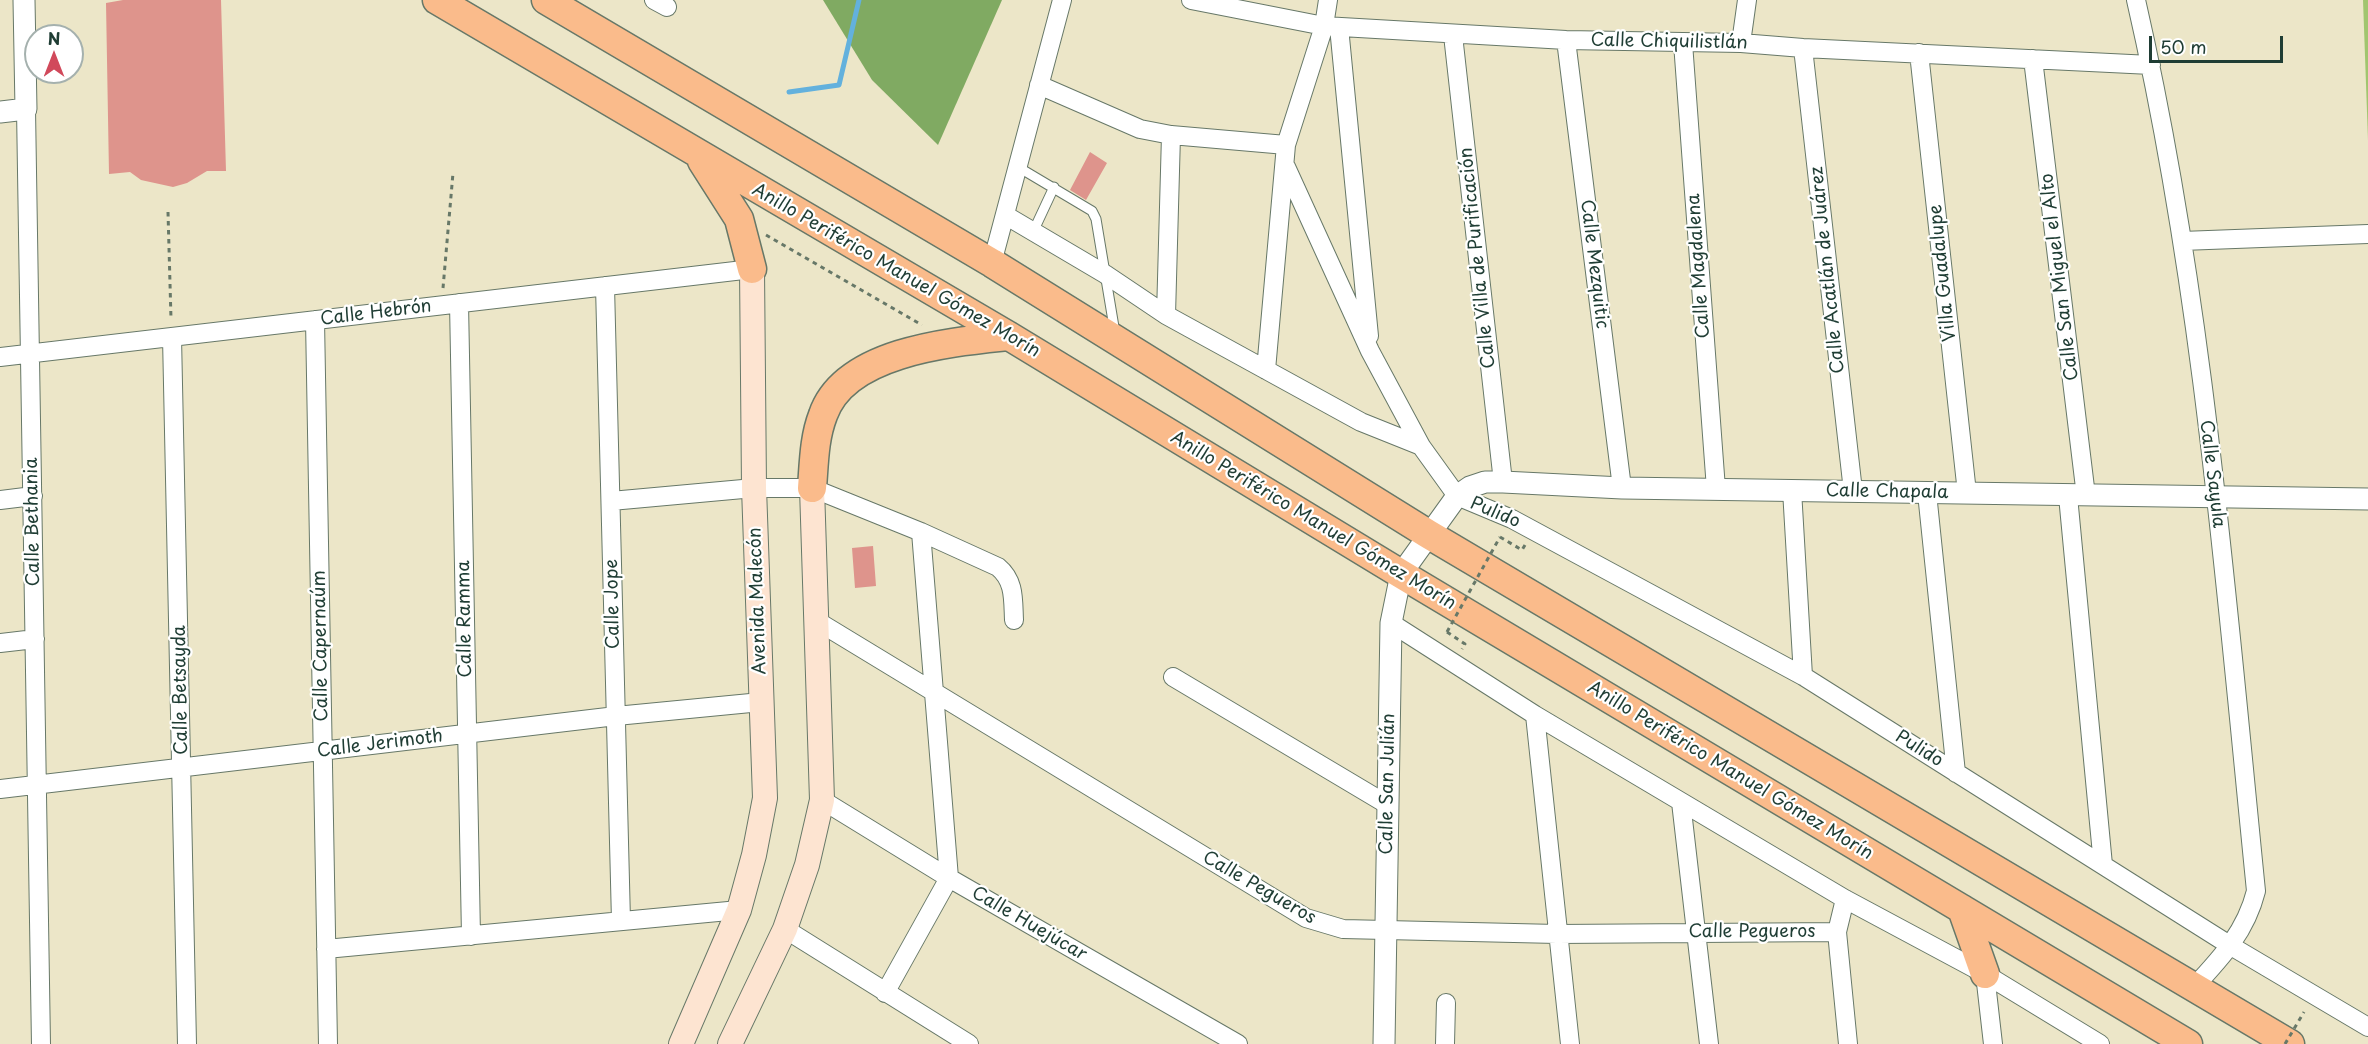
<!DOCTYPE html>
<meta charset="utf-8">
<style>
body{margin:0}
#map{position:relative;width:2368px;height:1044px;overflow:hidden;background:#ece6c8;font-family:"Playpen Sans",sans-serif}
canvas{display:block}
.north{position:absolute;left:24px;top:24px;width:60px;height:60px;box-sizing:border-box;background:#fff;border:2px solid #a5b1ae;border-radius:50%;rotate:0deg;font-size:16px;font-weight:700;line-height:24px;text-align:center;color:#1f3d34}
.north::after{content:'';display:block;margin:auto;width:21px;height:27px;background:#d1495b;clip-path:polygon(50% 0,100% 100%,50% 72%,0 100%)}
.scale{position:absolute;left:2149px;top:36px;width:134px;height:27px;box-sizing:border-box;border:3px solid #1f3d34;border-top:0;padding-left:8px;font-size:18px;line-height:21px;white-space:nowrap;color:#1f3d34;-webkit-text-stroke:4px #fff;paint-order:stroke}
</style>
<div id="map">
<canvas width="2368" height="1044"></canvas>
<div class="north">N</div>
<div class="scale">50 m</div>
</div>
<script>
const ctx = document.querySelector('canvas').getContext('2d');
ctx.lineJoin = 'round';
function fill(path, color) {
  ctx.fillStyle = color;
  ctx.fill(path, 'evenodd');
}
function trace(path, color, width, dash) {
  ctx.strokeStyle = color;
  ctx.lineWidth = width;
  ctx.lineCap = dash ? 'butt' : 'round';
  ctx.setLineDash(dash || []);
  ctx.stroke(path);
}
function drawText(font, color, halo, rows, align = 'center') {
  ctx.font = font + ' "Playpen Sans",sans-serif';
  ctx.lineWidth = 4.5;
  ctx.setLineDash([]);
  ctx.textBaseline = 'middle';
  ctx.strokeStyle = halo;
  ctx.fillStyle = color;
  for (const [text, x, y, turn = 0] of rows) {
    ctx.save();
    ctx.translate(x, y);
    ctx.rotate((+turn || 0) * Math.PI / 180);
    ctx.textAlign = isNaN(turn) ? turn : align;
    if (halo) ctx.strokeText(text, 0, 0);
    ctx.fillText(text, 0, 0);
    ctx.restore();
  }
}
fill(new Path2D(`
 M 2363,0 L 2368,0 L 2368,140 Z`), '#a1c56f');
fill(new Path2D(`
 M 823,0 L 1002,0 L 938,145 L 872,80 Z`), '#80aa62');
trace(new Path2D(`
 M 789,92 L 839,85 L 859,0`), '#63b1dd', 5);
fill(new Path2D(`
 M 123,0 L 221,0 L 226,171 L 207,171 L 187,183 L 173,187 L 141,180 L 130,172 L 109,174 L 106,3 Z
 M 1090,152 L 1107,163 L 1086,200 L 1070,190 Z
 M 873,546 L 876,586 L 855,588 L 852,548 Z`), '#de948c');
const service = new Path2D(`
 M 1018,167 L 1092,211 L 1096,219 L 1115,333
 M 1033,232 L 1054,187`);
const minor = new Path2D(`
 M 654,0 L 667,7
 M 1191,0 L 1324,26 L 1566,40 L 1741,43 L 1803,48 L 2151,65
 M 2136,0 C 2203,292 2226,593 2256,891 C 2246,931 2222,957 2194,987
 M 1339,27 L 1369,336
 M 1453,35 L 1503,482
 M 1566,40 L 1622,488
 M 1683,43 L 1716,489
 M 1741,43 L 1747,0
 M 1803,48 L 1853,491
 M 1919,53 L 1967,493
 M 2033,59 L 2086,496
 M 1039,85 L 1140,129 L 1171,135 L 1286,145
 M 26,109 L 41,1044
 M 1286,167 L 1370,351 L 1421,446 L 1457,496 L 1512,519 L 1803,676 L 2231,946 L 2368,1027
 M 1005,215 L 1105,274 L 1166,315 L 1361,422 L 1421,446
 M 2182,241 L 2368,234
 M 992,263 L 1062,0
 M 605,286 L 621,921
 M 459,303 L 471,936
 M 1166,315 L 1171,135
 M 315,320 L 328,1044
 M 172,337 L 187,1044
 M 0,357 L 752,269
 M 1266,370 L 1286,145 L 1324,26 L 1328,0
 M 1792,490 L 1803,676
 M 1927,493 L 1956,773
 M 2068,496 L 2103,865
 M 0,500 L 33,496
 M 611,501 L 754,488 L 812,488 L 921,532 L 998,567 C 1015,581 1013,600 1014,620
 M 817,621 L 1306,918 L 1343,929 L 1557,934 L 1837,932
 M 1391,623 L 1535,715 L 1845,899 L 1985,974 L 2100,1044
 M 0,643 L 35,639
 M 1173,677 L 1388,805
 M 1535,715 L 1570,1044
 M 0,789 L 616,716 L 761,702
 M 822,800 L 949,878 L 1238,1044
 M 1681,802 L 1709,1044
 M 1845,899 L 1837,932 L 1848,1044
 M 785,929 L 969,1044
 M 326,949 L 739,910
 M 1985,974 L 1993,1044
 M 885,993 L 949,878 L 921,532
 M 1445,1044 L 1446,1003`);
const tertiary = new Path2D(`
 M 0,112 L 26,109 L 24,0
 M 1384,1044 L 1391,623 L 1401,574 L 1457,496 L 1470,487 L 1485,482 L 1503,482 L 1622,488 L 2368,499`);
const secondary = new Path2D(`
 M 681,1044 L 739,910 L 754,855 L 765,798 L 754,488 L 752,269
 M 730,1044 L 785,929 L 807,865 L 822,800 L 812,488`);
const trunk = new Path2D(`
 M 437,0 L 1009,336 L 1401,574 L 2188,1044
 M 546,0 L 992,263 L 1428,534 L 2290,1044
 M 702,161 L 739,219 L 752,269
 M 812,488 C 814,463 814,438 823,415 C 845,351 952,342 1009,336
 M 1962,909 L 1985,974`);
trace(service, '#677868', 11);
trace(minor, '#677868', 20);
trace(tertiary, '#677868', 23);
trace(secondary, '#677868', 26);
trace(trunk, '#677868', 31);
trace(new Path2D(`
 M 168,212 L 171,319
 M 766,235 L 922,325
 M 443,288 L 453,173
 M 1500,537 L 1522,550 L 1525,545
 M 1447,632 L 1465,644 L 1462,649`), '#677868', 3, [4.5, 4.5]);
trace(service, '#fff', 9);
trace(minor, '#fff', 18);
trace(tertiary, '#fff', 21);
trace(secondary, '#fde4d1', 24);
trace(trunk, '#fabb8b', 28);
trace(new Path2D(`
 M 1447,632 L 1500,537
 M 2285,1044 L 2304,1012`), '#677868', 3, [4.5, 4.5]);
drawText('18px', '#1f3d34', '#fff', [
 ["Calle Chiquilistlán",1669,42,1],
 ["Calle Villa de Purificación",1478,258,-96],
 ["Calle Mezquitic",1594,264,83],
 ["Calle Magdalena",1699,266,-94],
 ["Calle Acatlán de Juárez",1828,270,-96],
 ["Anillo Periférico Manuel Gómez Morín",896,271,30],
 ["Villa Guadalupe",1943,273,-96],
 ["Calle San Miguel el Alto",2060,277,-97],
 ["Calle Hebrón",376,313,-7],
 ["Calle Sayula",2212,474,83],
 ["Calle Chapala",1887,492,1],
 ["Pulido",1495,513,23],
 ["Anillo Periférico Manuel Gómez Morín",1313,521,31],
 ["Calle Bethania",33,522,-91],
 ["Avenida Malecón",758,601,-92],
 ["Calle Jope",613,604,-91],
 ["Calle Ramma",465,619,-91],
 ["Calle Capernaúm",321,646,-91],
 ["Calle Betsayda",181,690,-91],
 ["Calle Jerimoth",380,744,-7],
 ["Pulido",1919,749,32],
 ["Anillo Periférico Manuel Gómez Morín",1730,771,31],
 ["Calle San Julián",1388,784,-89],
 ["Calle Pegueros",1259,888,30],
 ["Calle Huejúcar",1029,924,30],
 ["Calle Pegueros",1752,932]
]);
</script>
